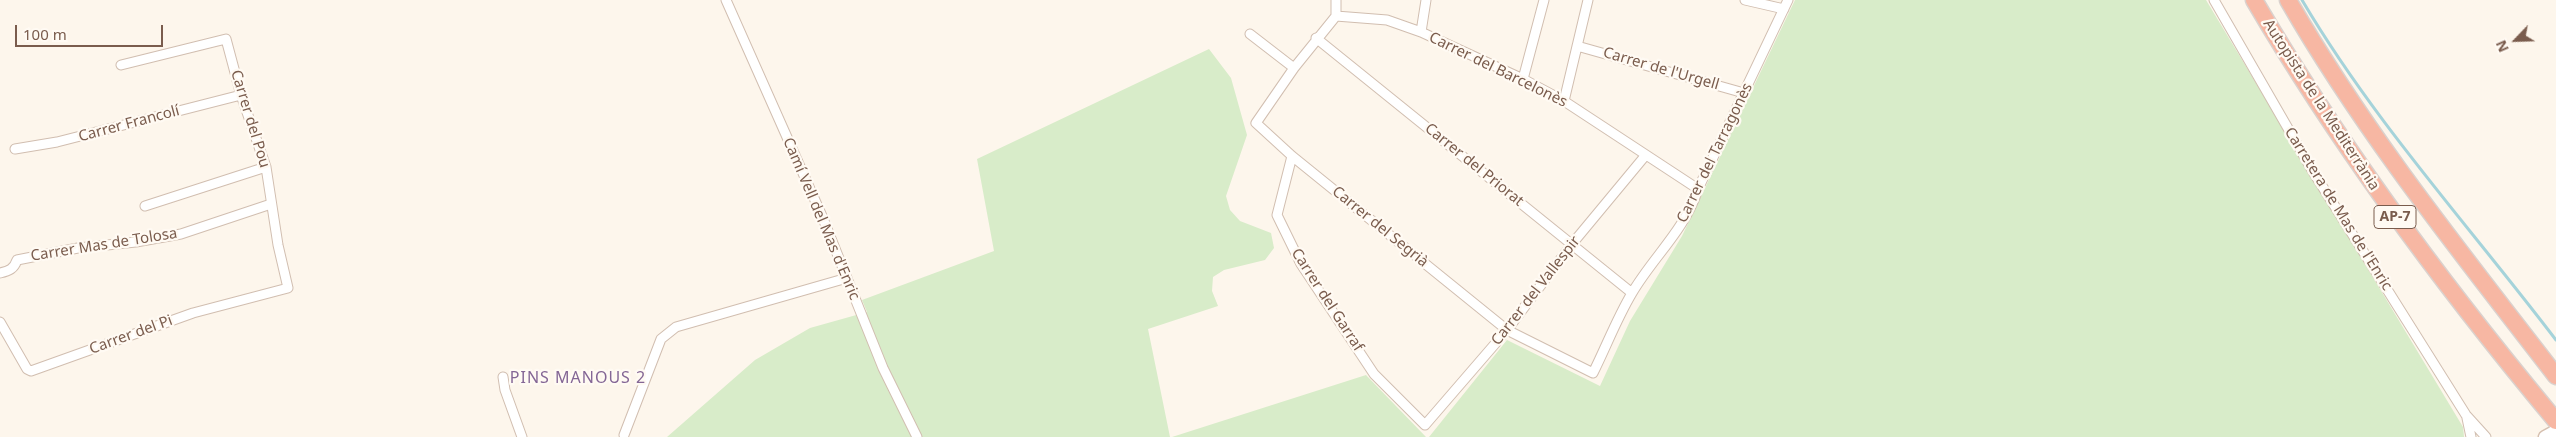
<!DOCTYPE html>
<meta charset="utf-8">
<style>
body{margin:0}
#map{position:relative;width:2556px;height:437px;overflow:hidden;background:#fdf6ec;font-family:"Noto Sans",sans-serif}
canvas{display:block}
.north{position:absolute;left:2491px;top:15px;width:50px;height:50px;-webkit-text-stroke:4px #fffaf3;paint-order:stroke;rotate:246deg;font-size:14px;font-weight:700;line-height:20px;text-align:center;color:#7a5c4d}
.north::after{content:'';display:block;margin:auto;width:18px;height:22px;background:#7a5c4d;clip-path:polygon(50% 0,100% 100%,50% 72%,0 100%)}
.scale{position:absolute;left:15px;top:25px;width:148px;height:22px;box-sizing:border-box;border:2px solid #7a5c4d;border-top:0;padding-left:6px;font-size:15px;line-height:18px;white-space:nowrap;color:#7a5c4d;-webkit-text-stroke:4px #fffaf3;paint-order:stroke}
</style>
<div id="map">
<canvas width="2556" height="437"></canvas>
<div class="north">N</div>
<div class="scale">100 m</div>
</div>
<script>
const ctx = document.querySelector('canvas').getContext('2d');
ctx.lineJoin = 'round';
function fill(path, color) {
  ctx.fillStyle = color;
  ctx.fill(path, 'evenodd');
}
function trace(path, color, width, dash) {
  ctx.strokeStyle = color;
  ctx.lineWidth = width;
  ctx.lineCap = dash ? 'butt' : 'round';
  ctx.setLineDash(dash || []);
  ctx.stroke(path);
}
function drawText(font, color, halo, rows, align = 'center') {
  ctx.font = font + ' "Noto Sans",sans-serif';
  ctx.lineWidth = 4.5;
  ctx.setLineDash([]);
  ctx.textBaseline = 'middle';
  ctx.strokeStyle = halo;
  ctx.fillStyle = color;
  for (const [text, x, y, turn = 0] of rows) {
    ctx.save();
    ctx.translate(x, y);
    ctx.rotate((+turn || 0) * Math.PI / 180);
    ctx.textAlign = isNaN(turn) ? turn : align;
    if (halo) ctx.strokeText(text, 0, 0);
    ctx.fillText(text, 0, 0);
    ctx.restore();
  }
}
fill(new Path2D(`
 M 1795,0 L 2206,0 L 2463,427 L 2464,437 L 1429,437 L 1507,340 L 1600,386 L 1630,321 L 1682,236 Z
 M 1209,49 L 1231,78 L 1247,135 L 1226,196 L 1230,210 L 1240,221 L 1271,233 L 1274,248 L 1265,260 L 1224,270 L 1213,277 L 1212,291 L 1218,306 L 1148,329 L 1170,437 L 667,437 L 755,360 L 810,328 L 867,312 L 862,300 L 994,251 L 977,159 Z
 M 1366,375 L 1426,437 L 1172,437 Z`), '#d8ecc9');
trace(new Path2D(`
 M 2302,0 C 2374,122 2471,228 2556,340`), '#a5d3da', 3);
const minor = new Path2D(`
 M 726,0 L 822,216 L 883,368 L 917,437
 M 1336,0 L 1336,16 L 1294,68 L 1256,123 L 1292,156 L 1507,330 L 1593,373 C 1606,347 1617,318 1632,293 C 1653,257 1685,230 1698,189 L 1788,0
 M 1745,0 L 1784,9
 M 2214,0 L 2312,170 L 2466,415 L 2486,437
 M 1336,16 L 1387,20 L 1421,32 L 1523,79 L 1564,101 L 1698,189
 M 1421,32 L 1426,0
 M 1250,34 L 1294,68
 M 1316,38 L 1632,293
 M 1577,46 L 1744,93
 M 1523,79 L 1544,0
 M 1564,101 L 1588,0
 M 15,149 L 57,142 L 241,95
 M 1292,156 L 1277,215 L 1301,264 L 1374,374 L 1425,425 L 1507,330 L 1572,244 L 1645,156
 M 145,206 L 266,167
 M 0,273 C 9,271 14,269 17,260 L 78,248 L 136,242 L 181,234 L 271,204
 M 0,322 L 27,369 L 31,371 L 193,313 L 288,288 L 278,245 L 266,167 L 241,95 L 226,39 L 121,65
 M 503,377 L 505,390 L 522,437
 M 2467,418 L 2471,437
 M 624,435 L 661,339 L 676,327 L 847,278`);
const secondary = new Path2D(`
 M 2545,437 L 2556,431`);
const motorway = new Path2D(`
 M 2254,0 C 2342,150 2445,288 2556,421
 M 2288,0 C 2365,134 2462,254 2556,376`);
trace(minor, '#d1beb0', 11);
trace(secondary, '#d6c0b0', 15);
trace(motorway, '#dad1cd', 19);
trace(minor, '#fff', 9);
trace(secondary, '#fff', 12);
trace(motorway, '#f7b7a3', 16);
for (const [x, y, w] of [
 [2395,217,42]
]) {
  const box = new Path2D();
  box.roundRect(x - w / 2, y - 11.5, w, 23, 4);
  ctx.fillStyle = '#fffaf3';
  ctx.fill(box);
  trace(box, '#7a5c4d', 1);
}
drawText('bold 14px', '#7a5c4d', null, [
 ["AP-7",2395,217]
]);
drawText('15px', '#7a5c4d', '#fffaf3', [
 ["Carrer de l'Urgell",1661,69,16],
 ["Carrer del Barcelonès",1498,70,26],
 ["Autopista de la Mediterrània",2321,105,57],
 ["Carrer del Pou",250,119,73],
 ["Carrer Francolí",129,124,-15],
 ["Carrer del Tarragonès",1715,153,-64],
 ["Carrer del Priorat",1474,165,39],
 ["Carretera de Mas de l'Enric",2338,209,58],
 ["Camí Vell del Mas d'Enric",821,219,67],
 ["Carrer del Segrià",1380,227,39],
 ["Carrer Mas de Tolosa",104,245,-9],
 ["Carrer del Vallespir",1536,291,-52],
 ["Carrer del Garraf",1327,300,57],
 ["Carrer del Pi",131,335,-20]
]);
ctx.letterSpacing = '1px';
drawText('16px', '#846695', '#fffaf3', [
 ["PINS MANOUS 2",578,378]
]);
ctx.letterSpacing = '0px';
</script>
